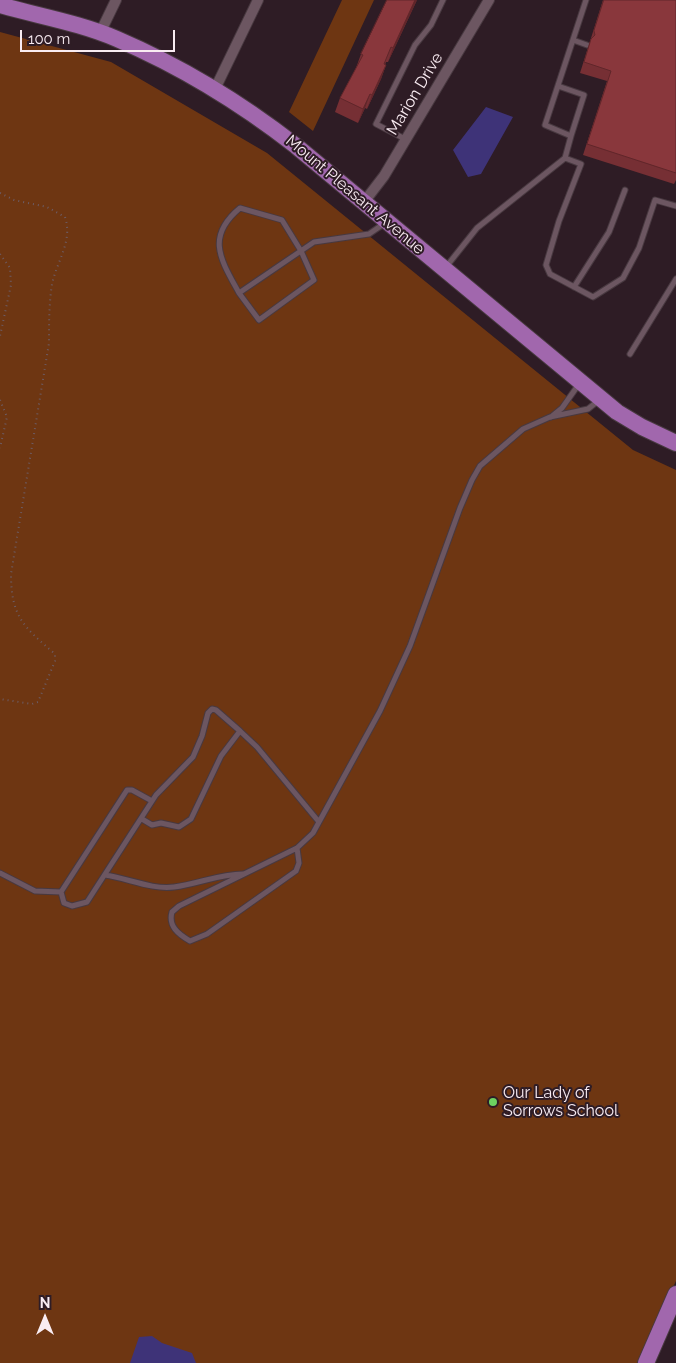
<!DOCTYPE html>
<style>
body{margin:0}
#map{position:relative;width:676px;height:1363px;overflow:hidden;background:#2e1c25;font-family:Raleway,sans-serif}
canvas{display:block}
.north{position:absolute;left:20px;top:1293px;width:50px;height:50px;-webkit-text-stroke:4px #2e1c25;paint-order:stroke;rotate:0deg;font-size:14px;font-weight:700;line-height:20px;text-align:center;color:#f9ecf2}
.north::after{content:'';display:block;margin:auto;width:18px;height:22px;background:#f9ecf2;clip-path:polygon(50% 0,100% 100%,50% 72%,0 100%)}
.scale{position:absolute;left:20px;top:30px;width:155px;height:22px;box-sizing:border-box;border:2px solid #f9ecf2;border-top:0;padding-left:6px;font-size:15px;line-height:18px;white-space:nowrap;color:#f9ecf2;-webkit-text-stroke:4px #2e1c25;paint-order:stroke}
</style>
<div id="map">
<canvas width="676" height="1363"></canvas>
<div class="north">N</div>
<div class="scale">100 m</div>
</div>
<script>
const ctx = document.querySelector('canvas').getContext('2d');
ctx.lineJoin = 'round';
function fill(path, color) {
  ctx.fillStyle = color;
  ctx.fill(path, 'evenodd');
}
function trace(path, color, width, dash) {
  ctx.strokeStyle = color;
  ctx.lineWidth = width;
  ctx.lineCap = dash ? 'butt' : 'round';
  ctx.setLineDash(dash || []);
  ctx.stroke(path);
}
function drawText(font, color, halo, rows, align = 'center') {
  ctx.font = font + ' Raleway,sans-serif';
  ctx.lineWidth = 4;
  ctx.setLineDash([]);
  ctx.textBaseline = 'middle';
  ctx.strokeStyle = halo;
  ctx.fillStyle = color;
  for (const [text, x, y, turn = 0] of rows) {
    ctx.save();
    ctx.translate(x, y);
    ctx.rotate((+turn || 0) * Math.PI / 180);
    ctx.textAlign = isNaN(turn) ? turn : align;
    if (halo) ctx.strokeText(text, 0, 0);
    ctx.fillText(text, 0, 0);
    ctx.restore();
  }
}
fill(new Path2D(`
 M 342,0 L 374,0 L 313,131 L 289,112 Z
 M 0,32 L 111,62 L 267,153 L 633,450 L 676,470 L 676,1281 L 637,1363 L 0,1363 Z`), '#6e3612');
fill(new Path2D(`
 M 486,107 L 513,117 L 481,174 L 468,177 L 453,150 Z
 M 152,1336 L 162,1343 L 192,1353 L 196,1363 L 130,1363 L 139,1337 Z`), '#3e3378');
const lane = new Path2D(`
 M 573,40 L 587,45
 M 558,86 L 584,95 L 571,136
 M 405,139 L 376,124 L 415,45 L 431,25 L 443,0
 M 565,158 L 581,164 L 559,221 L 546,265 L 550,274 L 593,297 L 623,278 L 639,248 L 655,200 L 676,206
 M 446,267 L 477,228 L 565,158 L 571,136 L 545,125 L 586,0
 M 574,287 L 609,232 L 625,190
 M 239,293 L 259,320 L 314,280 L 301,251 L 282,220 L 240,208 C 205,237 221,260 239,293 L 314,242 L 369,234 L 385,223
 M 630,354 L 676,279
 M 551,417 L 562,408 L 579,384
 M 152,801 L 132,790 L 127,790 L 61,892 L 64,903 L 72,906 L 87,902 L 156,795 L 193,757 L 202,736 L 208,713 L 212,709 L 216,710 L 240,731
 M 142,819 L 152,825 L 161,823 L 179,827 L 191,819 L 221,756 L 240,731 L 257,747 L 319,822
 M 297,848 L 299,863 L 296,871 L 207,934 L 190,941 C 178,934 168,926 172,912 L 179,906 L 297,848 L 313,833 L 380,711 L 410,646 L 460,508 L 472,480 L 480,466 L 523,429 L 550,417 L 588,409 L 598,401
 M 0,873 L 35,891 L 61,892
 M 105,875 C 127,878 152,890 174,887 C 198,884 219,874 243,874`);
const street = new Path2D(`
 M 100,33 L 116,0
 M 214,91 L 258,0
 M 364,202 L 384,176 L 489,0`);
const primary = new Path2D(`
 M 0,5 C 38,16 80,23 117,39 C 180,66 242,104 296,146 L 617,412 L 642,427 L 676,443
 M 646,1363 L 676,1294`);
trace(lane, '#483940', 7);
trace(street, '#483940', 12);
trace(primary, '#483940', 18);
trace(new Path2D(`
 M 0,193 L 14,200 L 47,207 L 65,217 C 73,241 57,261 52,284 C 49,304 49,323 49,343 L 11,574 C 11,617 24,627 55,654 L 55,661 L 38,702 L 32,704 L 0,699
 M 0,254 L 10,268 L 11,285 L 0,336
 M 0,400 L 7,417 L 0,448`), '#6d5c64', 2, [1, 4]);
trace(lane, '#6c5661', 5);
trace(street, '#6c5661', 10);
trace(primary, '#a167ad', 16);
fill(new Path2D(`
 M 417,0 L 388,62 L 386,62 L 385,65 L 386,65 L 381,79 L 367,109 L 365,108 L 358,123 L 335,112 L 340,98 L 356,68 L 361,54 Z
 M 603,0 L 676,0 L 676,180 L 674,184 L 583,155 L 607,81 L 580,73 Z`), '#762f34');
fill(new Path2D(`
 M 415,0 L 417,0 L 388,62 L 393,48 Z
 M 386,65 L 381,79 L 367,109 L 372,95 Z
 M 370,94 L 365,108 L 358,123 L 363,109 Z`), '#60262a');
const building = new Path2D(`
 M 387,0 L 415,0 L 393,48 L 391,47 L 384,64 L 386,65 L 372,95 L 370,94 L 363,109 L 340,98 L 363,55 L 361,54 Z
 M 604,0 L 676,0 L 676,173 L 587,144 L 611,71 L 584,62 L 591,39 L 595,35 L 594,31 Z`);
fill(building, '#89373c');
trace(building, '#60262a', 1);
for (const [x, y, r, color] of [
 [493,1102,5,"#6dd361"]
]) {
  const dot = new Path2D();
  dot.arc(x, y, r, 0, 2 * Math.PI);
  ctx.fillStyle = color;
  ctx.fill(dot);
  trace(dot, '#2e1c25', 2);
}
drawText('16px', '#f9ecf2', '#2e1c25', [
 ["Marion Drive",415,94,-59],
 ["Mount Pleasant Avenue",355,195,40]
]);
drawText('16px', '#f9ecf2', '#2e1c25', [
 ["Our Lady of",503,1093],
 ["Sorrows School",503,1111]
], 'left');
</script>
